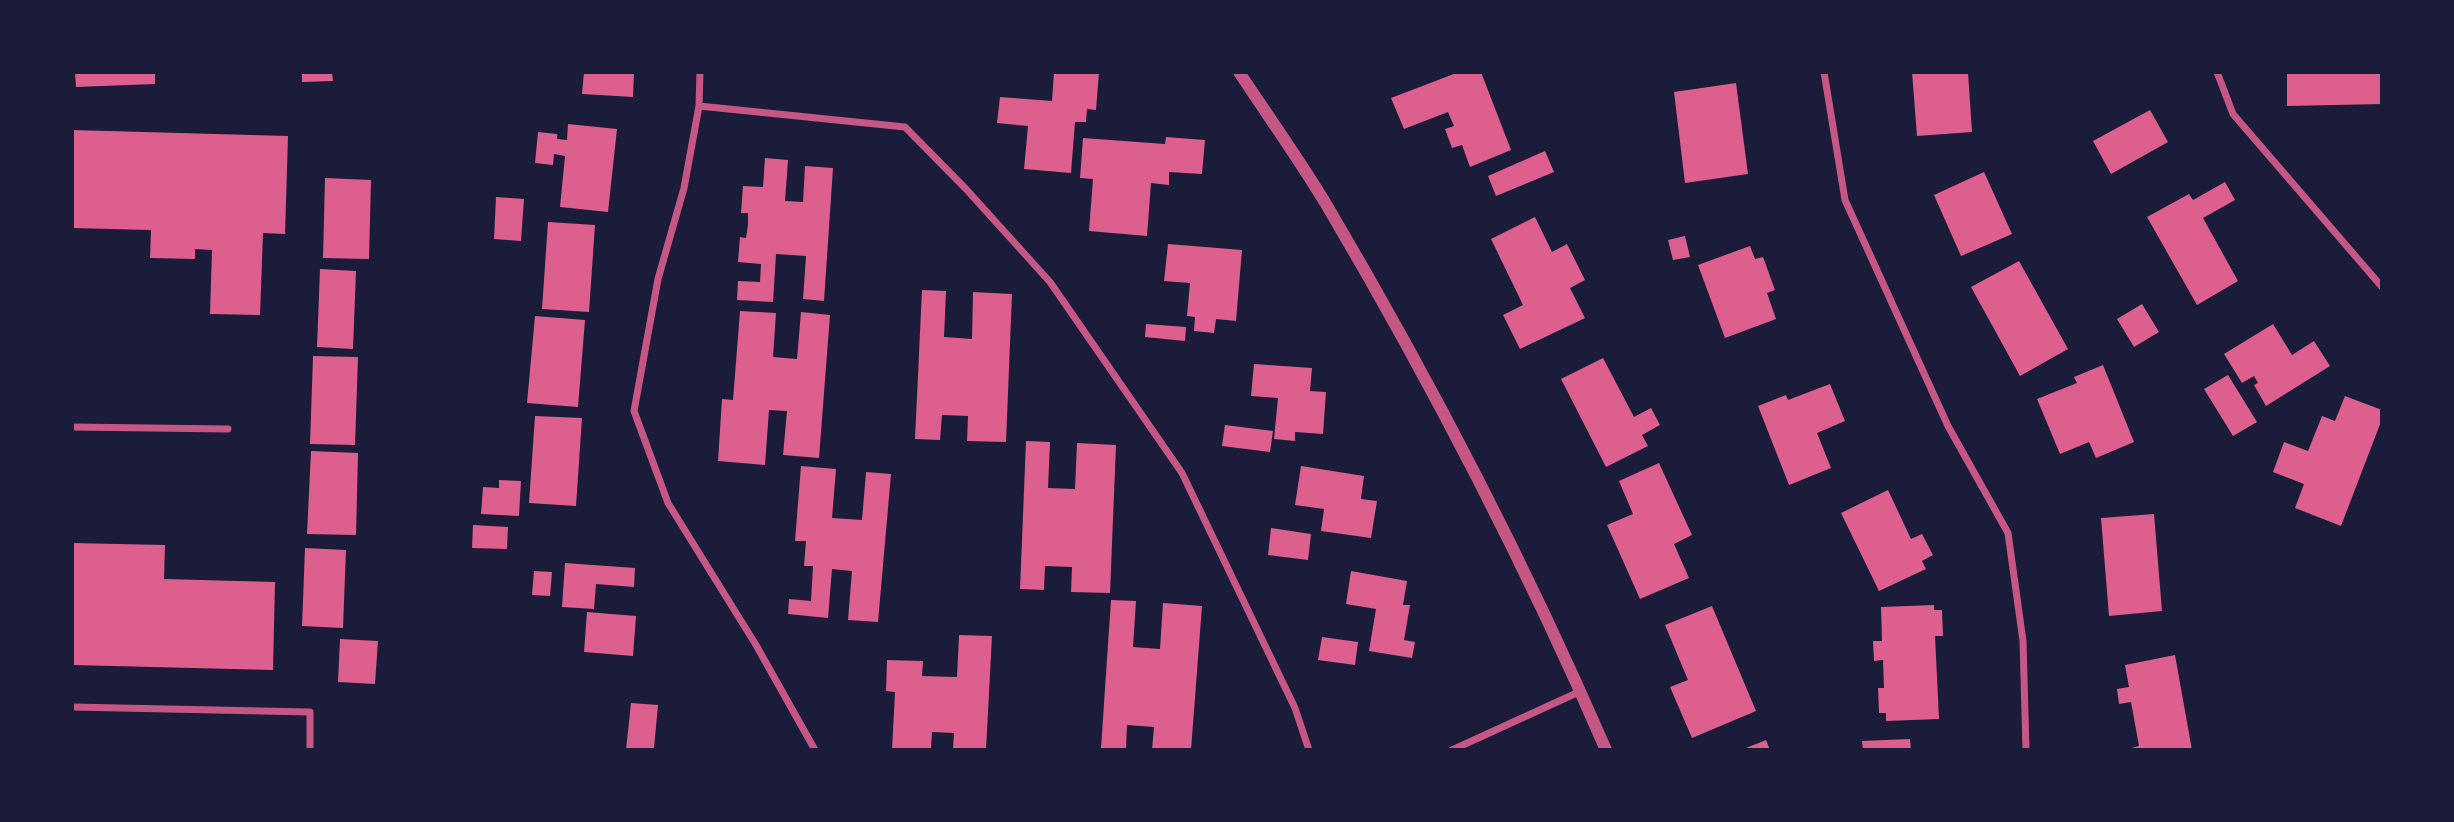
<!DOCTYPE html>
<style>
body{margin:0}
#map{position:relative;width:2454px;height:822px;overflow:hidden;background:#1b1b3a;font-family:Poppins,sans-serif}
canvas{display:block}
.frame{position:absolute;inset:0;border:74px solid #1b1b3a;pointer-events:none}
</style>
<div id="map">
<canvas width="2454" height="822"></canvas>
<div class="frame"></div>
</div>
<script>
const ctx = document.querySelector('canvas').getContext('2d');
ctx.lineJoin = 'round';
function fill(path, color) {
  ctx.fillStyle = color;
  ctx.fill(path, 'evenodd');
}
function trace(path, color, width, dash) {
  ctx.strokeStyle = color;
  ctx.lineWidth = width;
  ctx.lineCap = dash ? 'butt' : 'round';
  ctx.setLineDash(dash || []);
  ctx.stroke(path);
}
fill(new Path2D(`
 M 75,72 L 155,72 L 155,84 L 76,87 Z
 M 302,72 L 332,72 L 333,81 L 302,82 Z
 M 584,72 L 634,72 L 633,97 L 582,94 Z
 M 1054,72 L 1099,72 L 1096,110 L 1087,109 L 1086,122 L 1075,122 L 1071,173 L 1024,169 L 1028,126 L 997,123 L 1000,97 L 1052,101 Z
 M 1459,72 L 1481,72 L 1511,150 L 1470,167 L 1462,145 L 1452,148 L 1445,129 L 1454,126 L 1448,112 L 1404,129 L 1391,98 Z
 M 1912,72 L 1968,72 L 1972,132 L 1917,136 Z
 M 2287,72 L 2382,72 L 2382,104 L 2287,106 Z
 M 1736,83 L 1748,174 L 1685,183 L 1674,92 Z
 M 2150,110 L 2168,142 L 2111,174 L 2093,141 Z
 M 568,124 L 617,129 L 608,212 L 560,207 L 565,156 L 554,154 L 553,165 L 535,163 L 538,132 L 557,134 L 557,139 L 567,140 Z
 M 72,130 L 288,136 L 285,234 L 263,233 L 260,315 L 210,314 L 212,250 L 195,249 L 195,259 L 150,258 L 151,230 L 72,228 Z
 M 1166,137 L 1205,140 L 1202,174 L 1169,172 L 1169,185 L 1151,183 L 1147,236 L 1089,231 L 1093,179 L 1080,178 L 1083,138 L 1165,144 Z
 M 1545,151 L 1554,172 L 1496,196 L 1488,176 Z
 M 765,158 L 788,160 L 785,201 L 803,202 L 805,166 L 833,168 L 824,301 L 803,299 L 806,256 L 776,254 L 773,302 L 737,300 L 738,281 L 760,282 L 761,264 L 738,262 L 740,237 L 746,238 L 748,225 L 748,213 L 741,213 L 743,186 L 763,187 Z
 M 1984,172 L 2012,234 L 1961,256 L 1934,195 Z
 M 325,178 L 371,180 L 369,259 L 323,258 Z
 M 2225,182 L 2235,200 L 2203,218 L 2238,281 L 2197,305 L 2147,217 L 2189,194 L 2193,200 Z
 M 496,197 L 524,199 L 521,241 L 494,239 Z
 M 1535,217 L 1552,252 L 1567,244 L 1585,280 L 1570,288 L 1585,318 L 1520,349 L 1503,315 L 1523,305 L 1491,239 Z
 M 548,222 L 595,225 L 589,312 L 542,309 Z
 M 1685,236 L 1690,257 L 1673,260 L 1668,240 Z
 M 1168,244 L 1242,250 L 1236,321 L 1216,319 L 1214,333 L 1194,331 L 1195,317 L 1187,316 L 1190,283 L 1164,281 Z
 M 1750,246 L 1755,259 L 1763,257 L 1775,290 L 1767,293 L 1776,319 L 1725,338 L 1698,265 Z
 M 2019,261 L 2068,349 L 2020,376 L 1971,287 Z
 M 320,269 L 356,271 L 353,349 L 317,347 Z
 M 922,290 L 946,291 L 944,337 L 972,339 L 973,292 L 1012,294 L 1006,442 L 967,441 L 968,416 L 942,415 L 940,440 L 915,439 Z
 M 2142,304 L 2159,332 L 2134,347 L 2117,319 Z
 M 740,311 L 776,313 L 773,357 L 797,359 L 801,312 L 830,315 L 819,458 L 783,455 L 787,411 L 769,410 L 765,465 L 718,461 L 722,399 L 733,400 Z
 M 535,316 L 585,320 L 578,407 L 527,403 Z
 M 1146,324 L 1186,327 L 1185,341 L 1145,337 Z
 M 2273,324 L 2292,355 L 2314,341 L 2330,366 L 2266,406 L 2254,385 L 2258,383 L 2254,376 L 2242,383 L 2224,354 Z
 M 313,356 L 358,357 L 355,445 L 310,444 Z
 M 1603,358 L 1634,417 L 1651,408 L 1660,425 L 1642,435 L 1648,446 L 1606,467 L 1561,379 Z
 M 1254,364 L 1312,368 L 1310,391 L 1326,392 L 1323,434 L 1295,432 L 1295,441 L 1274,439 L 1278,398 L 1251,396 Z
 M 2103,365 L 2134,442 L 2096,458 L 2089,442 L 2060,454 L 2037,399 L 2077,383 L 2074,377 Z
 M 2228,375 L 2257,422 L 2233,436 L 2204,389 Z
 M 1830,384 L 1845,421 L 1817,433 L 1831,468 L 1789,485 L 1758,406 L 1786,395 L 1788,400 Z
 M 2345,396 L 2382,410 L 2382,419 L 2341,526 L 2295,508 L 2304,484 L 2273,472 L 2284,442 L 2308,451 L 2322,416 L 2335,421 Z
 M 535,416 L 582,418 L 576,506 L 529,503 Z
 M 1225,425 L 1273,431 L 1270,452 L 1222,446 Z
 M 1026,441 L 1050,442 L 1048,488 L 1075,489 L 1077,443 L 1116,445 L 1110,593 L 1071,592 L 1072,567 L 1045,566 L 1044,590 L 1020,589 Z
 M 311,451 L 358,453 L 356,535 L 307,534 Z
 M 1659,463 L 1692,535 L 1674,544 L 1689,578 L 1640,599 L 1607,525 L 1633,514 L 1619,481 Z
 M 801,466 L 836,469 L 832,518 L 862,520 L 866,472 L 891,474 L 878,622 L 848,620 L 852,571 L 832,569 L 828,618 L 788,614 L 789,599 L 811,601 L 813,566 L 804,566 L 806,541 L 795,541 Z
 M 1301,466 L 1364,476 L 1361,499 L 1377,501 L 1371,538 L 1321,531 L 1324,509 L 1295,505 Z
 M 499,480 L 521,481 L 519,516 L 481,514 L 483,487 L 499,488 Z
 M 1888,490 L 1911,539 L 1922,534 L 1933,555 L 1922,561 L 1926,569 L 1879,591 L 1841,513 Z
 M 2154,514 L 2162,611 L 2109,616 L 2101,518 Z
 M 473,525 L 508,527 L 507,549 L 472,548 Z
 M 1271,528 L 1311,534 L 1308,560 L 1268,555 Z
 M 72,543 L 165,545 L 164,579 L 275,582 L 273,670 L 72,665 Z
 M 305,548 L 346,550 L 343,628 L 302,626 Z
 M 565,563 L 635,568 L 634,587 L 596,584 L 594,609 L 562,607 Z
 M 534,571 L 552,572 L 550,596 L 532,595 Z
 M 1351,571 L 1407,581 L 1403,605 L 1410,605 L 1404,640 L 1415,642 L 1412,658 L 1369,651 L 1376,609 L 1346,604 Z
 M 1111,600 L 1136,601 L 1133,647 L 1160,649 L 1163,603 L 1202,606 L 1191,750 L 1152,750 L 1154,727 L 1127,725 L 1126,749 L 1101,748 Z
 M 1934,605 L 1934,610 L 1942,610 L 1943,636 L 1935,636 L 1939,719 L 1886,721 L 1886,713 L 1879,713 L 1878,688 L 1884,688 L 1883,660 L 1874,661 L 1873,641 L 1882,641 L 1881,607 Z
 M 1712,606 L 1756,711 L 1692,738 L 1670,687 L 1688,680 L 1665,625 Z
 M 587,612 L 636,616 L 633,656 L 584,652 Z
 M 959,635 L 992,636 L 986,750 L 953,750 L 954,733 L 932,732 L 931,750 L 892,750 L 895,692 L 886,691 L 887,660 L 923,661 L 922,676 L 957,677 Z
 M 1322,637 L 1358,642 L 1355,665 L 1318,660 Z
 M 340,639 L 378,641 L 375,684 L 338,682 Z
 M 2175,655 L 2192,750 L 2124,750 L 2139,746 L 2131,702 L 2119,704 L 2117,689 L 2129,687 L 2125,665 Z
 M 631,703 L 658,705 L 654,748 L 662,750 L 626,750 Z
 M 1910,739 L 1911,750 L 1863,750 L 1862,741 Z
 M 1766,740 L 1770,750 L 1741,750 Z`), '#dd5f8e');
trace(new Path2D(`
 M 700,72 L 699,106 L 684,188 L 658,279 L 634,411 L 668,503 L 756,645 L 815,750
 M 1824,72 L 1845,200 L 1948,426 L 2008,533 L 2023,641 L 2026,750
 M 2217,72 L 2233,114 L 2382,287
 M 699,106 L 905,127 L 966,189 L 1050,282 L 1182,473 L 1295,708 L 1309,750
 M 72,427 L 228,429
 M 72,707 L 310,712 L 310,750
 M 1452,750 L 1581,691`), '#c65784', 7);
trace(new Path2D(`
 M 1239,72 C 1268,116 1299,159 1326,204 C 1430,380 1525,563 1606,750`), '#c65784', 12);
</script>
